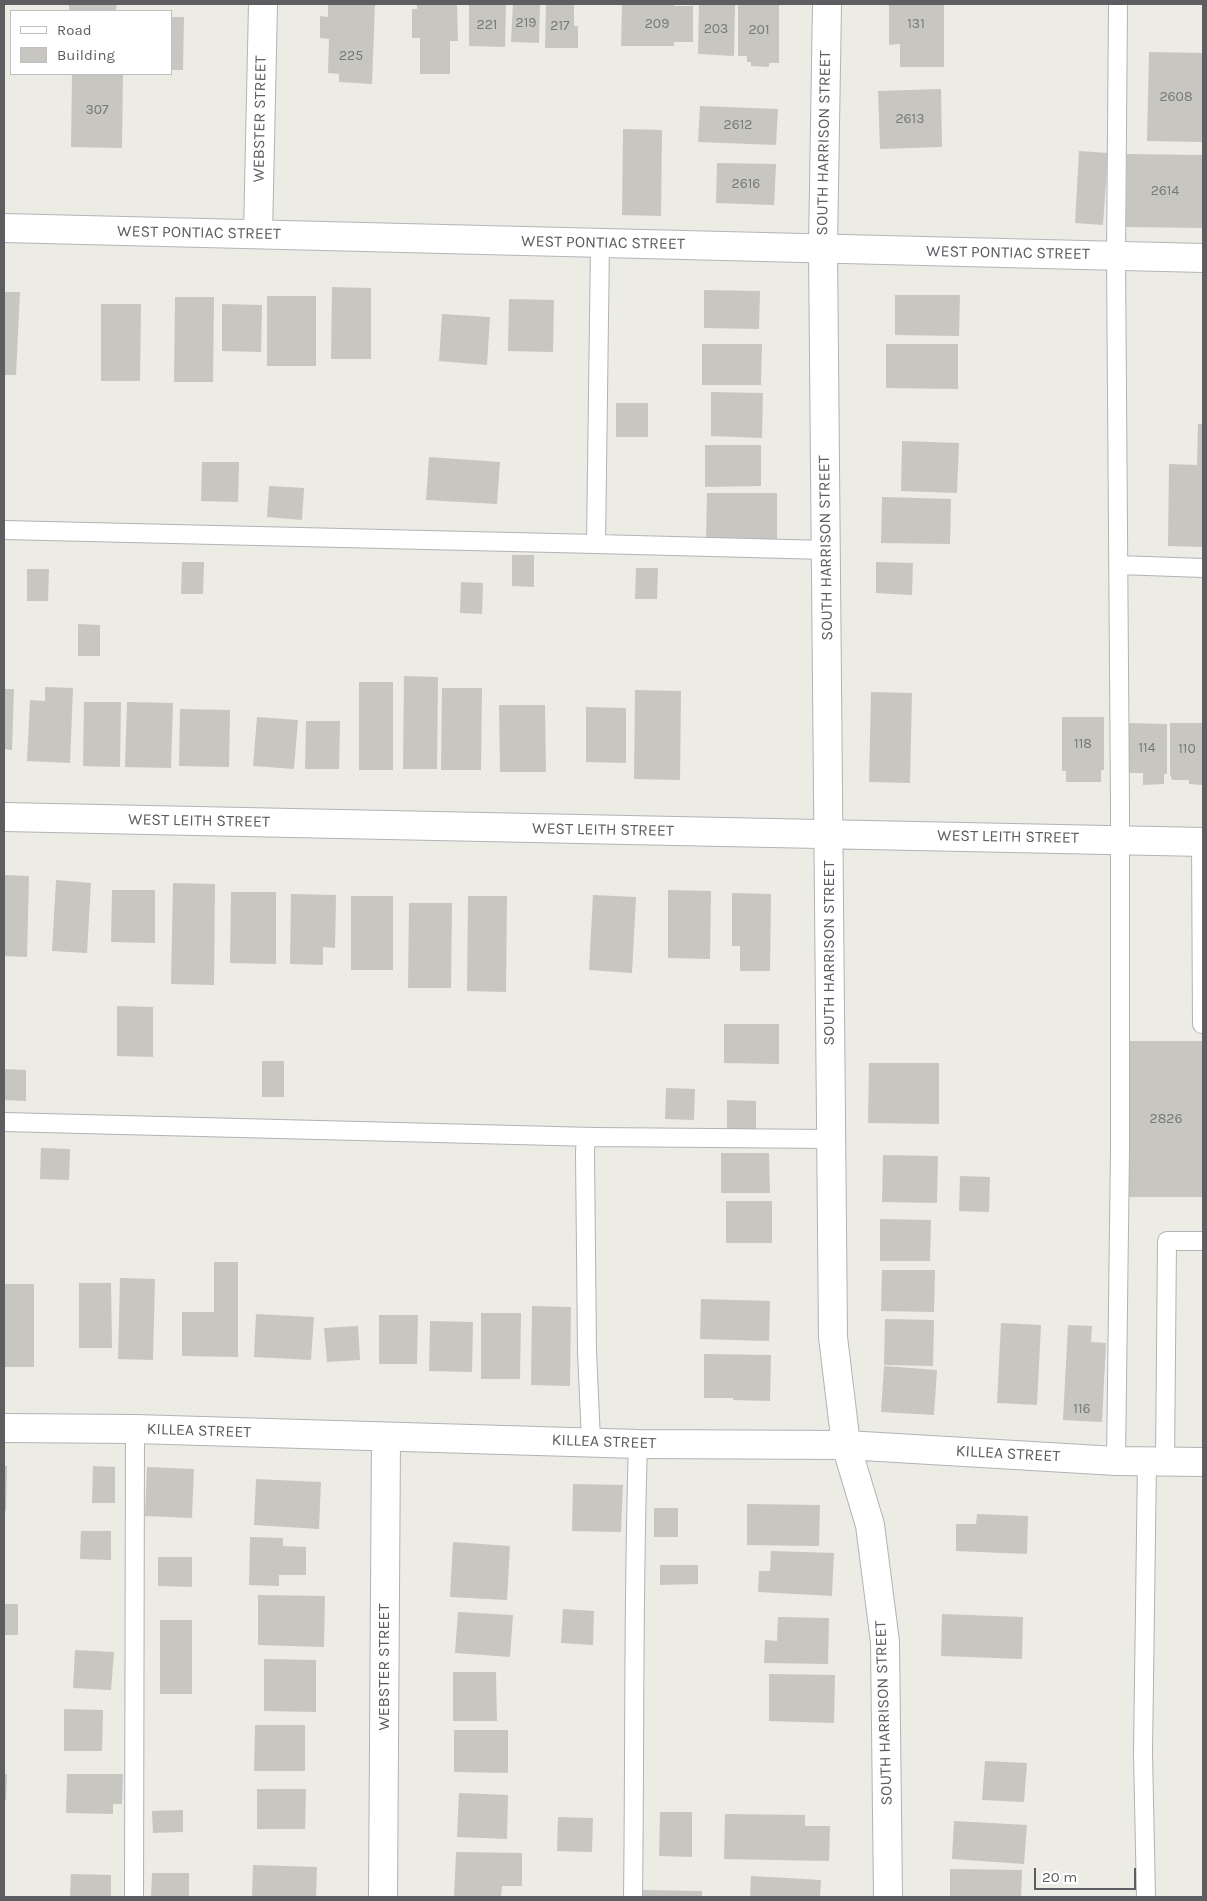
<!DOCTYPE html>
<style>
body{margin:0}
#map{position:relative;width:1207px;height:1901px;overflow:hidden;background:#ecebe4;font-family:Karla,sans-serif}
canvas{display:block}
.frame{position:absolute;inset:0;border:5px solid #5c5e62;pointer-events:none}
.legend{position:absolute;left:10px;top:10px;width:162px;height:65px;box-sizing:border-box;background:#fff;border:1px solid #bebfc0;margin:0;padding:6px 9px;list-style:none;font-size:15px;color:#5c5e62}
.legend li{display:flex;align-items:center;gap:10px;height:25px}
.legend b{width:25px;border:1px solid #bebfc0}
.scale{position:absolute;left:1034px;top:1868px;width:102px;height:22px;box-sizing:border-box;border:2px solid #5c5e62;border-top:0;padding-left:6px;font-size:15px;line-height:18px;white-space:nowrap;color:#5c5e62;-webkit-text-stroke:4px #fff;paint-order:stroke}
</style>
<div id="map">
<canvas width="1207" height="1901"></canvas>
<div class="frame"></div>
<ul class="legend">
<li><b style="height:6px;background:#fff"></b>Road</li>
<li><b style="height:14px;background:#c8c6c0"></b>Building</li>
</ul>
<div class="scale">20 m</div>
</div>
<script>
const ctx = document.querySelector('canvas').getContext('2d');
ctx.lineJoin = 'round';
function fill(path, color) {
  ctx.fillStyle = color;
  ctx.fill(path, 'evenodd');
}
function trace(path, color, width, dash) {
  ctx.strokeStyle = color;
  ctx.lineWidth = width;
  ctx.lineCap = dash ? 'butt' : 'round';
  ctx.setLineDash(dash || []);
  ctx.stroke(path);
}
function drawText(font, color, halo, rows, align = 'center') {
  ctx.font = font + ' Karla,sans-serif';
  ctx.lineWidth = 4;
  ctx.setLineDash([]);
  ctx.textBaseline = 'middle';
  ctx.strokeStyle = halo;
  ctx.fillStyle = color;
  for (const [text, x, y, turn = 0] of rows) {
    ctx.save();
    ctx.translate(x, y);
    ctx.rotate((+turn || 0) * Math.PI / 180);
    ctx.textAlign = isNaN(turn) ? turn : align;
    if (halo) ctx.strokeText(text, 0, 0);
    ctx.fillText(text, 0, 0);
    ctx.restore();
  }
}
fill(new Path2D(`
 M 69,4 L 117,4 L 116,11 L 69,11 Z
 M 328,4 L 375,4 L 372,84 L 339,82 L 339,74 L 328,73 L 329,39 L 320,38 L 320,16 L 328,17 Z
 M 417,4 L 457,4 L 458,41 L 450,41 L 450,74 L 420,74 L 420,38 L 412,38 L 412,9 L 417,9 Z
 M 469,4 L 506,4 L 505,47 L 469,46 Z
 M 513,4 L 540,4 L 539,43 L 511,42 Z
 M 546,4 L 574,4 L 574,26 L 578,26 L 578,48 L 545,48 Z
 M 622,4 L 674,4 L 674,6 L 693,6 L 693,42 L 674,42 L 674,46 L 621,46 Z
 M 699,4 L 735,4 L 734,56 L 698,54 Z
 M 738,4 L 779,4 L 779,63 L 769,63 L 769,67 L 751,66 L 751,62 L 747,62 L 747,56 L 738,56 Z
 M 889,4 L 944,4 L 944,67 L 900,67 L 900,44 L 889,45 Z
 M 171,17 L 184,17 L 183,70 L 171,70 Z
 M 1149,52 L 1203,53 L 1203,142 L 1147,141 Z
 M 72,74 L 123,74 L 122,148 L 71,147 Z
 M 941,89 L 942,147 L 880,149 L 878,91 Z
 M 700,106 L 778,109 L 776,145 L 698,142 Z
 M 623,129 L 662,130 L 661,216 L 622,215 Z
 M 1079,151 L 1108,153 L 1103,225 L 1075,223 Z
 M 1127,154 L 1203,155 L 1203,228 L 1126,227 Z
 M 717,163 L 776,164 L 774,205 L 716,203 Z
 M 332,287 L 371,288 L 371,359 L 331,359 Z
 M 704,290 L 760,291 L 759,329 L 704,328 Z
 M 4,292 L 20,292 L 16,375 L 4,375 Z
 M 895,295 L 960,295 L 959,336 L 895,335 Z
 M 267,296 L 316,296 L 316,366 L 267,366 Z
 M 175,297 L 214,297 L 213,382 L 174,382 Z
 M 509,299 L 554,300 L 553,352 L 508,351 Z
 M 101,304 L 141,304 L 140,381 L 101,381 Z
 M 222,304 L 262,305 L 261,352 L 222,351 Z
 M 442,314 L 490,317 L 487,365 L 439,361 Z
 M 702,344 L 762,344 L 761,385 L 702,385 Z
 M 886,344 L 958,344 L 958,389 L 886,388 Z
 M 711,392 L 763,393 L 762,438 L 711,436 Z
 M 616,403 L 648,403 L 648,437 L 616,437 Z
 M 1198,424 L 1203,424 L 1203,547 L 1168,546 L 1169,464 L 1197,465 Z
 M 902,441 L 959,443 L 957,493 L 901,491 Z
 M 705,445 L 761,445 L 761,486 L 705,487 Z
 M 429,457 L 500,462 L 497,504 L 426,500 Z
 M 202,462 L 239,462 L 238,502 L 201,501 Z
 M 269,486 L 304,488 L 302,520 L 267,517 Z
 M 707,493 L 777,493 L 777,540 L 706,539 Z
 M 882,497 L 951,499 L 950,544 L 881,543 Z
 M 512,555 L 534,555 L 534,587 L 512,586 Z
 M 182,562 L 204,562 L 203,594 L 181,594 Z
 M 876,562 L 913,563 L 912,595 L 876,593 Z
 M 636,568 L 658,568 L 657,599 L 635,599 Z
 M 27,569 L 49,569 L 48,601 L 27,601 Z
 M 461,582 L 483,583 L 482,614 L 460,613 Z
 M 78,624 L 100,625 L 100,656 L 78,656 Z
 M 404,676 L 438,677 L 437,769 L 403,769 Z
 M 359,682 L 393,682 L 393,770 L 359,770 Z
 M 45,687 L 73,688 L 70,763 L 27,761 L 30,700 L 45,701 Z
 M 442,688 L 482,688 L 481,770 L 441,770 Z
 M 4,689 L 14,689 L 12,750 L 4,749 Z
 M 635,690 L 681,691 L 680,780 L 634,779 Z
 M 871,692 L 912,693 L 910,783 L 869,782 Z
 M 84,702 L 121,702 L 120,767 L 83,766 Z
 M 127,702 L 173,703 L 171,768 L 125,767 Z
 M 499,705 L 545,705 L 546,772 L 500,772 Z
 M 586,707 L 626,708 L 626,763 L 586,762 Z
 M 180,709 L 230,710 L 229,767 L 179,766 Z
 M 257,717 L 298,720 L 294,769 L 253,766 Z
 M 1062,717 L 1104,717 L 1104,770 L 1101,770 L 1101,782 L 1066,782 L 1066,771 L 1062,771 Z
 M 306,721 L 340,721 L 339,769 L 305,769 Z
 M 1126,723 L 1167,724 L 1167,774 L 1164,774 L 1164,784 L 1143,785 L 1143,773 L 1126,773 Z
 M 1170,723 L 1203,723 L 1203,785 L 1189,784 L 1189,780 L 1172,780 L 1170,774 Z
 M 4,875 L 29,876 L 27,957 L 4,956 Z
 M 56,880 L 91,883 L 87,953 L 52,951 Z
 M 173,883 L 215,884 L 214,985 L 171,984 Z
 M 112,890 L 155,890 L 155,943 L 111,942 Z
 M 668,890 L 711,891 L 710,959 L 668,958 Z
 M 231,892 L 276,892 L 276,964 L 230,963 Z
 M 732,893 L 771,894 L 770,971 L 740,971 L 740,946 L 732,946 Z
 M 291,894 L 336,895 L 335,948 L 323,947 L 323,965 L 290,964 Z
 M 593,895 L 636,897 L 632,973 L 589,970 Z
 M 351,896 L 393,896 L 393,970 L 351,970 Z
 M 468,896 L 507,896 L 506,992 L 467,991 Z
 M 409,903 L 452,903 L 451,988 L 408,988 Z
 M 117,1006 L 153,1007 L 153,1057 L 117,1056 Z
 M 724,1024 L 779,1024 L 779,1064 L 724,1063 Z
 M 1128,1041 L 1203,1041 L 1203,1197 L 1128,1197 Z
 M 262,1061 L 284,1061 L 284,1097 L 262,1097 Z
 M 869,1063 L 939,1063 L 939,1124 L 868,1123 Z
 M 4,1069 L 26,1070 L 26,1101 L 4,1100 Z
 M 666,1088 L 695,1089 L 694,1120 L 665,1119 Z
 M 727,1100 L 756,1101 L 756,1131 L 727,1131 Z
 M 41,1148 L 70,1149 L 69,1180 L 40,1179 Z
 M 721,1153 L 769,1153 L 770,1193 L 721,1193 Z
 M 883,1155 L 938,1156 L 937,1203 L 882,1202 Z
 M 960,1176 L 990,1177 L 989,1212 L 959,1211 Z
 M 726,1201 L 772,1201 L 772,1243 L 726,1243 Z
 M 880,1219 L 931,1220 L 930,1261 L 880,1261 Z
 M 214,1262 L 238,1262 L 238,1357 L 182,1356 L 182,1312 L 214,1312 Z
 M 882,1270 L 935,1270 L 934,1312 L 881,1311 Z
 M 120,1278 L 155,1279 L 153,1360 L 118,1359 Z
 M 79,1283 L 111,1283 L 112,1348 L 79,1348 Z
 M 4,1284 L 34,1284 L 34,1367 L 4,1367 Z
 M 701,1299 L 770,1301 L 769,1341 L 700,1339 Z
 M 532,1306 L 571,1307 L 570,1386 L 531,1385 Z
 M 481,1313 L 521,1313 L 520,1379 L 481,1379 Z
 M 256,1314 L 314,1317 L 311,1360 L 254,1357 Z
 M 379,1315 L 418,1315 L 417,1364 L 379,1364 Z
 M 885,1319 L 934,1320 L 933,1366 L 884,1365 Z
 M 430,1321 L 473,1322 L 472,1372 L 429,1371 Z
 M 1001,1323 L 1041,1325 L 1037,1405 L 997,1403 Z
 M 1068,1325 L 1092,1326 L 1091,1342 L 1106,1343 L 1102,1422 L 1063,1420 Z
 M 358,1326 L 360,1360 L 327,1362 L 324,1328 Z
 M 704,1354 L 771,1355 L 770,1401 L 733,1400 L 733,1398 L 704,1398 Z
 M 884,1366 L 937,1370 L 934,1415 L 881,1412 Z
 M 4,1466 L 7,1466 L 6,1511 L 4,1511 Z
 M 93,1466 L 115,1467 L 115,1503 L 92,1503 Z
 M 147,1467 L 194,1469 L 192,1518 L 145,1516 Z
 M 256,1479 L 321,1482 L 319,1529 L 254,1525 Z
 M 573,1484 L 623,1485 L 621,1532 L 572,1531 Z
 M 747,1504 L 820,1505 L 819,1546 L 747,1545 Z
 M 654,1508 L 678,1508 L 678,1537 L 654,1537 Z
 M 977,1514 L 1028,1516 L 1027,1554 L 956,1551 L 956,1524 L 976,1524 Z
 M 81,1531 L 111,1531 L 111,1560 L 80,1559 Z
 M 250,1537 L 283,1538 L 283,1546 L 306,1547 L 306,1575 L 279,1575 L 279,1586 L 249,1585 Z
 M 453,1542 L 510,1546 L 507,1600 L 450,1597 Z
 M 771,1551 L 834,1553 L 832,1596 L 758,1592 L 759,1571 L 770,1571 Z
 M 158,1557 L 192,1557 L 192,1587 L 158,1586 Z
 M 660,1565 L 698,1565 L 698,1584 L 660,1585 Z
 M 258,1595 L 325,1596 L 324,1647 L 258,1645 Z
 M 4,1604 L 18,1604 L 18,1635 L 4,1635 Z
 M 563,1609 L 594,1611 L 593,1645 L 561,1643 Z
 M 458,1612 L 513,1615 L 510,1657 L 455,1653 Z
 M 942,1614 L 1023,1617 L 1022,1659 L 941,1656 Z
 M 778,1617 L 829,1618 L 828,1664 L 764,1663 L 765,1640 L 777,1641 Z
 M 160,1620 L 192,1620 L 192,1694 L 160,1694 Z
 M 75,1650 L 114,1652 L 111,1690 L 73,1688 Z
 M 264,1659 L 316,1660 L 316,1712 L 264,1711 Z
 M 453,1672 L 496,1672 L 497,1721 L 453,1721 Z
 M 769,1674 L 835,1675 L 834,1723 L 769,1721 Z
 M 64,1709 L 103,1710 L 102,1751 L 64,1751 Z
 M 255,1725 L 305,1725 L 305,1771 L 254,1771 Z
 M 454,1730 L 508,1730 L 508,1773 L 454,1772 Z
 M 985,1761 L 1027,1763 L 1024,1802 L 982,1800 Z
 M 4,1774 L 7,1774 L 6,1800 L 4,1800 Z
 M 67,1774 L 123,1774 L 122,1804 L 113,1804 L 113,1814 L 66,1813 Z
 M 257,1789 L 306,1789 L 305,1829 L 257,1829 Z
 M 459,1793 L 508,1795 L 507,1839 L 457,1837 Z
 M 183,1810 L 183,1832 L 153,1833 L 152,1811 Z
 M 660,1812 L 692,1812 L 692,1857 L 659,1856 Z
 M 725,1814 L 805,1815 L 805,1826 L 830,1826 L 829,1861 L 724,1859 Z
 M 558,1817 L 593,1818 L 592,1852 L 557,1851 Z
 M 954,1821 L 1027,1825 L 1024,1864 L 952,1859 Z
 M 456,1852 L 522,1853 L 522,1886 L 502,1886 L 501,1897 L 454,1897 Z
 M 253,1865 L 317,1867 L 316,1897 L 252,1897 Z
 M 950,1869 L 1022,1870 L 1021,1897 L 950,1897 Z
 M 152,1873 L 189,1873 L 189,1897 L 151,1897 Z
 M 71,1874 L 111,1875 L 111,1897 L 70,1897 Z
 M 751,1876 L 821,1880 L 820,1897 L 750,1897 Z
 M 642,1890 L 702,1891 L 702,1897 L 641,1897 Z`), '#c8c6c0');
const lane = new Path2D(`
 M 4,530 L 596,544 L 600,243
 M 596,544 L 826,550
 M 1118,565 L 1203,568
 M 1201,842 L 1202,1024 L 1203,1024
 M 4,1122 L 594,1137 L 830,1139
 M 586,1137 L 585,1152 L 587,1351 L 591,1441
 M 1116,1461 L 1120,1150 L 1120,805 L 1116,256 L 1118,4
 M 1165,1461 L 1167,1241 L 1203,1241
 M 134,1897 L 135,1429
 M 633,1897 C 635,1746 633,1595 638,1444
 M 1146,1897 L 1143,1753 L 1147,1461`);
const street = new Path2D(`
 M 827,4 L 823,248 L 833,1337 L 846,1445 L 870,1525 L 885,1642 L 888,1897
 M 258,234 L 263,4
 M 4,817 L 1203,842
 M 4,1428 L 135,1429 L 638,1444 L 846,1445 L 1116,1461 L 1203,1462
 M 383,1897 L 386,1438`);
const secondary = new Path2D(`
 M 4,228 L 1203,258`);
trace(lane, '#b1b3b7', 20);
trace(street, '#b1b3b7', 30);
trace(secondary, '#b3b5b9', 30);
trace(lane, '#fff', 18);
trace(street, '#fff', 28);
trace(secondary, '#fff', 28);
drawText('14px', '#77787a', null, [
 ["219",526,23],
 ["209",657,24],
 ["131",916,24],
 ["221",487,25],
 ["217",560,26],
 ["203",716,29],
 ["201",759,30],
 ["225",351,56],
 ["2608",1176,97],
 ["307",97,110],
 ["2613",910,119],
 ["2612",738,125],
 ["2616",746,184],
 ["2614",1165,191],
 ["118",1083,744],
 ["114",1147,748],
 ["110",1187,749],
 ["2826",1166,1119],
 ["116",1082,1409]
]);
drawText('16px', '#5c5e62', '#fff', [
 ["WEBSTER STREET",260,119,-89],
 ["SOUTH HARRISON STREET",824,143,-89],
 ["WEST PONTIAC STREET",199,233,1],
 ["WEST PONTIAC STREET",603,243,1],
 ["WEST PONTIAC STREET",1008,253,1],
 ["SOUTH HARRISON STREET",826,548,-91],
 ["WEST LEITH STREET",199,821,1],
 ["WEST LEITH STREET",603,830,1],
 ["WEST LEITH STREET",1008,837,1],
 ["SOUTH HARRISON STREET",829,953,-90],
 ["KILLEA STREET",199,1431,2],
 ["KILLEA STREET",604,1442,2],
 ["KILLEA STREET",1008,1454,3],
 ["WEBSTER STREET",384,1667,-90],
 ["SOUTH HARRISON STREET",884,1713,-92]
]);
</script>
